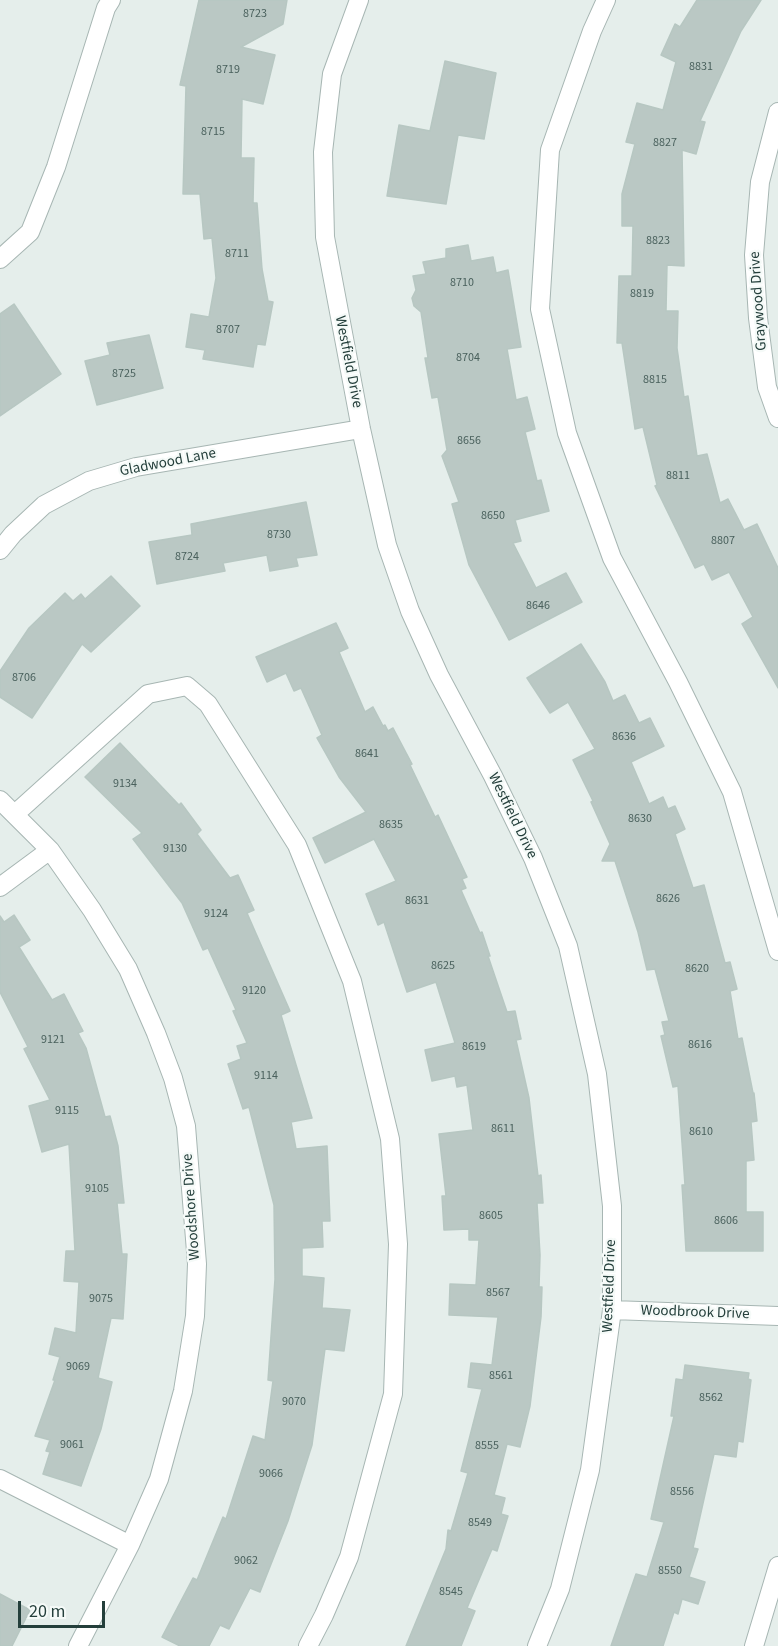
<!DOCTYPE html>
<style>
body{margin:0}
#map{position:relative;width:778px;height:1646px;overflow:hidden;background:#e5eeeb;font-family:"Source Sans 3",sans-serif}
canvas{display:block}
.scale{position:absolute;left:18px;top:1601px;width:87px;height:27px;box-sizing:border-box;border:3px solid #243f3b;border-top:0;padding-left:8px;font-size:18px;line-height:21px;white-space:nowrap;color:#243f3b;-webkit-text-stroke:4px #f5faf8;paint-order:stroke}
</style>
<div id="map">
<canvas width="778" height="1646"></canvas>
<div class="scale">20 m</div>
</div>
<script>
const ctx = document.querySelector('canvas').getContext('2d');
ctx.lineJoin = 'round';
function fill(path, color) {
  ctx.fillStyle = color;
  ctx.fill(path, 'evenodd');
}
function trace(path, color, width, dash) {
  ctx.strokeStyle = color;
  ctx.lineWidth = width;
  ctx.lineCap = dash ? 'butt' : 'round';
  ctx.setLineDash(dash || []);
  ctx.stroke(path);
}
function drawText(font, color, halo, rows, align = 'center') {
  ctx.font = font + ' "Source Sans 3",sans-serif';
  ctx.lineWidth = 4.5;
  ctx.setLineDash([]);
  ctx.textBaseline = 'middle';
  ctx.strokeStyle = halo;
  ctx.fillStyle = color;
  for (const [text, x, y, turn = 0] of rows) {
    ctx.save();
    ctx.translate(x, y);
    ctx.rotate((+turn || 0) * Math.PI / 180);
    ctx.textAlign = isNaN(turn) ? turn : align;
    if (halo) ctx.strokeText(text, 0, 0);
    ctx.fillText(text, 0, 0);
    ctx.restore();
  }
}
const building = new Path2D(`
 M 199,0 L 287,0 L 283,24 L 241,47 L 275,55 L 263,104 L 242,99 L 241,158 L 254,158 L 253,203 L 257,203 L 262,269 L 268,301 L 273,302 L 265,345 L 257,344 L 253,367 L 203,359 L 205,350 L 186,347 L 191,314 L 209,317 L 216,278 L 212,238 L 204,239 L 200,194 L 183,194 L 186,86 L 180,85 Z
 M 697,0 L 761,0 L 741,31 L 700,121 L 705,122 L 696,154 L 682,150 L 684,266 L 667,265 L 666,311 L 678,311 L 677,348 L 684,397 L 688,396 L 697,456 L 707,454 L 720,503 L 728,499 L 744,530 L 757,524 L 778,568 L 778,688 L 742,624 L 753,617 L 729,572 L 712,580 L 704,564 L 695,568 L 655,486 L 657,485 L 643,427 L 635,429 L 622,343 L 617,343 L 619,276 L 632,276 L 633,226 L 622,226 L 622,194 L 635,144 L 626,142 L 637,103 L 663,110 L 676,62 L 661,55 L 675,24 L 680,27 Z
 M 445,61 L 496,73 L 484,139 L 458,135 L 446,204 L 387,196 L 399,125 L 430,131 Z
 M 468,245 L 471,261 L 493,257 L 496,273 L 508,270 L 521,347 L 507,349 L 516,400 L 527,397 L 535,429 L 525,432 L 537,481 L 541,480 L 549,511 L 515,520 L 521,541 L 513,543 L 536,588 L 566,573 L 582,602 L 509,640 L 469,565 L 452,504 L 459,502 L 442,456 L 447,450 L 438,397 L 432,398 L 425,358 L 428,358 L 421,312 L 414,306 L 412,298 L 416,290 L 413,276 L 426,274 L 423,262 L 446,258 L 446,249 Z
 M 14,304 L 61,374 L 0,416 L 0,314 Z
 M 149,335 L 163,388 L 97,405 L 85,361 L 110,355 L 107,343 Z
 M 306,502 L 317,555 L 296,558 L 298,566 L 270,571 L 267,555 L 223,563 L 225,571 L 157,584 L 149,542 L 192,535 L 191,524 Z
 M 111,576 L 140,606 L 91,652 L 82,644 L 32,718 L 0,697 L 0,671 L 29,628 L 65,593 L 73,601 L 81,594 L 85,599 Z
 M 336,623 L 348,648 L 339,652 L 365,712 L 373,707 L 383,726 L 385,725 L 388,731 L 393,728 L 412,764 L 410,765 L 435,817 L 438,815 L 467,877 L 462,879 L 466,888 L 461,890 L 480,933 L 482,932 L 490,956 L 488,956 L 507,1012 L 515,1011 L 521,1039 L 516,1040 L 529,1098 L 538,1176 L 541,1175 L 543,1203 L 537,1203 L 540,1255 L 539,1287 L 542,1287 L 541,1317 L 530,1406 L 520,1447 L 507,1444 L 494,1495 L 505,1498 L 501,1514 L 508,1516 L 497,1551 L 492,1549 L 467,1608 L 475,1611 L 461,1646 L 406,1646 L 446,1549 L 448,1530 L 451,1531 L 468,1473 L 461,1471 L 482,1389 L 468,1387 L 471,1363 L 492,1365 L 498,1317 L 449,1315 L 450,1284 L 476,1285 L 479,1240 L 469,1240 L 469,1229 L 444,1230 L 442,1196 L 446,1196 L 439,1134 L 473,1130 L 467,1085 L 457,1087 L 455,1076 L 432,1081 L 425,1050 L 455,1043 L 436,982 L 407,992 L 384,922 L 378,925 L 366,894 L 396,881 L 374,839 L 325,863 L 313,838 L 366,812 L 339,777 L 317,738 L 322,735 L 301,688 L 294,691 L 286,673 L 267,682 L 256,657 Z
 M 581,644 L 605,682 L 613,701 L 625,695 L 639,723 L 650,718 L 664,746 L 631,762 L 649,804 L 663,797 L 668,809 L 675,806 L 685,829 L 675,834 L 693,888 L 704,885 L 725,963 L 730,962 L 737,989 L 730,991 L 738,1039 L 742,1038 L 753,1093 L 754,1093 L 757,1121 L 751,1122 L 754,1160 L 746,1161 L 746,1212 L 763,1212 L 763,1251 L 686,1251 L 682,1185 L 685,1185 L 678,1086 L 673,1087 L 661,1036 L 665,1035 L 662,1022 L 669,1021 L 655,969 L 647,970 L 638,932 L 615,861 L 602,861 L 610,844 L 591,802 L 593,801 L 573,760 L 595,749 L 568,702 L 550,713 L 527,678 Z
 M 120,743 L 179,805 L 181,803 L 201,830 L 197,834 L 230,878 L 238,875 L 254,910 L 247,913 L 290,1011 L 281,1015 L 312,1118 L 291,1122 L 296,1149 L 327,1146 L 330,1221 L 322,1221 L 323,1247 L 302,1248 L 302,1276 L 324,1278 L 322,1308 L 350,1310 L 344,1351 L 325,1349 L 312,1445 L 288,1521 L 260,1592 L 250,1588 L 229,1629 L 220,1625 L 209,1646 L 180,1646 L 162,1637 L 193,1578 L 197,1580 L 223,1517 L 226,1519 L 253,1436 L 265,1440 L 273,1381 L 268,1380 L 275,1279 L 274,1205 L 249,1107 L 243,1109 L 228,1064 L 241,1059 L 237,1046 L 247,1043 L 233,1011 L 236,1010 L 208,948 L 203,950 L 182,903 L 133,839 L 142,833 L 85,777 Z
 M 14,915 L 30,940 L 19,947 L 52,1000 L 64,994 L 83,1031 L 78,1033 L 86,1048 L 105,1117 L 110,1116 L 118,1146 L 124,1203 L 117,1203 L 122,1254 L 127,1254 L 123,1319 L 111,1318 L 98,1378 L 112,1382 L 101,1429 L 81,1486 L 43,1474 L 50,1452 L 46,1451 L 50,1440 L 35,1436 L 55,1380 L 53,1380 L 60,1357 L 49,1354 L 55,1328 L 76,1333 L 79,1282 L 64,1281 L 66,1251 L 75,1251 L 69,1144 L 42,1152 L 29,1106 L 50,1100 L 24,1049 L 28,1047 L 0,992 L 0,916 L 4,922 Z
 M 685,1365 L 749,1373 L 748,1379 L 751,1380 L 743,1442 L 738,1441 L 736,1457 L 714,1454 L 693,1548 L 698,1549 L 689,1577 L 705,1582 L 698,1604 L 682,1599 L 678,1614 L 674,1612 L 663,1646 L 611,1646 L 636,1574 L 647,1577 L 664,1522 L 651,1519 L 674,1416 L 671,1416 L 676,1379 L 683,1380 Z
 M 0,1594 L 30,1610 L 12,1646 L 0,1646 Z`);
fill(building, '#bac8c4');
trace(building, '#b7c7c2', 1.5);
const minor = new Path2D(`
 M 359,0 L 332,74 L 323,152 L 325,237 L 361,429 L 387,545 L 410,611 L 439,675 L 493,776 L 533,858 L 568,946 L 597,1074 L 612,1206 L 612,1310 L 590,1470 L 560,1589 L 537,1646
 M 606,0 L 592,31 L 550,150 L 540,309 L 567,433 L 612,558 L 678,682 L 732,792 L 778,951
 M 778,112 L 760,182 L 754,255 L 758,318 L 767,387 L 778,418
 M 0,259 L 30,232 L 56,167 L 106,8 L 111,0
 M 0,550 L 13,534 L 44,505 L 89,481 L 136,467 L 361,429
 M 0,800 L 50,850 L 92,910 L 128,969 L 156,1033 L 173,1078 L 186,1126 L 197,1264 L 195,1316 L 183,1391 L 159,1479 L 130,1545 L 78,1646
 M 15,814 L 148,694 L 187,686 L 208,704 L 297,845 L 352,981 L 390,1139 L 398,1244 L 393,1394 L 349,1557 L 324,1615 L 308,1646
 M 0,887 L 50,850
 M 612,1310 L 778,1316
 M 0,1479 L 130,1545
 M 754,1646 L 778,1566`);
trace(minor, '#a7b6b3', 20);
trace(minor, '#fff', 18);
drawText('12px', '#4a615d', null, [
 ["8723",255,14],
 ["8831",701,67],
 ["8719",228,70],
 ["8715",213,132],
 ["8827",665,143],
 ["8823",658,241],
 ["8711",237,254],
 ["8710",462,283],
 ["8819",642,294],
 ["8707",228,330],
 ["8704",468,358],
 ["8725",124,374],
 ["8815",655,380],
 ["8656",469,441],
 ["8811",678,476],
 ["8650",493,516],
 ["8730",279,535],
 ["8807",723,541],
 ["8724",187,557],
 ["8646",538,606],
 ["8706",24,678],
 ["8636",624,737],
 ["8641",367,754],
 ["9134",125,784],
 ["8630",640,819],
 ["8635",391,825],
 ["9130",175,849],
 ["8626",668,899],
 ["8631",417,901],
 ["9124",216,914],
 ["8625",443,966],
 ["8620",697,969],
 ["9120",254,991],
 ["9121",53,1040],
 ["8616",700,1045],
 ["8619",474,1047],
 ["9114",266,1076],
 ["9115",67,1111],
 ["8611",503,1129],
 ["8610",701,1132],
 ["9105",97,1189],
 ["8605",491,1216],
 ["8606",726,1221],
 ["8567",498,1293],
 ["9075",101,1299],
 ["9069",78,1367],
 ["8561",501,1376],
 ["8562",711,1398],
 ["9070",294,1402],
 ["9061",72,1445],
 ["8555",487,1446],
 ["9066",271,1474],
 ["8556",682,1492],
 ["8549",480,1523],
 ["9062",246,1561],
 ["8550",670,1571],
 ["8545",451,1592]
]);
drawText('15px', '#243f3b', '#f5faf8', [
 ["Graywood Drive",759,301,-94],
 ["Westfield Drive",348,362,79],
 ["Gladwood Lane",168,463,-11],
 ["Westfield Drive",512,816,64],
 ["Woodshore Drive",192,1207,-94],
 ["Westfield Drive",610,1286,-88],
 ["Woodbrook Drive",695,1313,2]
]);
</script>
